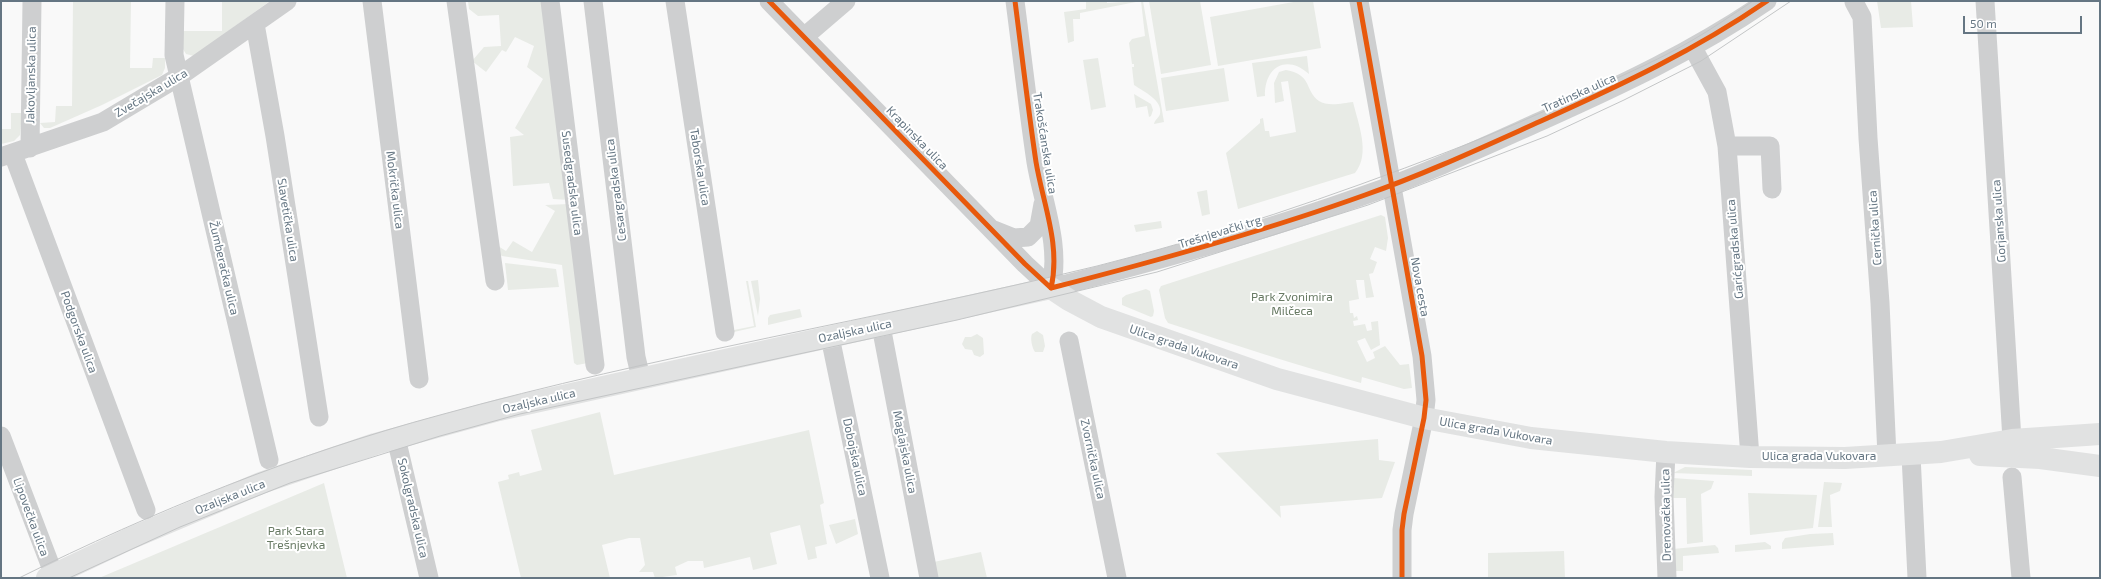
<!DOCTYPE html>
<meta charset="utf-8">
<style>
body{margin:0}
#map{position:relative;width:2101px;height:579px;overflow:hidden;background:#f9f9f9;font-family:"Exo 2",sans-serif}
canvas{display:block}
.frame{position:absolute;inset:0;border:2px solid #657683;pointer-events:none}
.scale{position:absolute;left:1963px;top:16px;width:119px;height:18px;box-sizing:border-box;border:2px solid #657683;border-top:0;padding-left:5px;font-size:12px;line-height:14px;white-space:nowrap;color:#657683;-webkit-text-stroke:3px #fff;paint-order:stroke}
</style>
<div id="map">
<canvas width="2101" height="579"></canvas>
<div class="frame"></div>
<div class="scale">50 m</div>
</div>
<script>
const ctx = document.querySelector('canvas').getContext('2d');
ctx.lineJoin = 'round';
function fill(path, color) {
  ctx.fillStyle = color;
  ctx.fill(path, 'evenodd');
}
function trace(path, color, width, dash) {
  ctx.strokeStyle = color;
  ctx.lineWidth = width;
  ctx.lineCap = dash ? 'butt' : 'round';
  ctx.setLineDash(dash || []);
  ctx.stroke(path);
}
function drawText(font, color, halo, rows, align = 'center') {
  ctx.font = font + ' "Exo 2",sans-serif';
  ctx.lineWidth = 4;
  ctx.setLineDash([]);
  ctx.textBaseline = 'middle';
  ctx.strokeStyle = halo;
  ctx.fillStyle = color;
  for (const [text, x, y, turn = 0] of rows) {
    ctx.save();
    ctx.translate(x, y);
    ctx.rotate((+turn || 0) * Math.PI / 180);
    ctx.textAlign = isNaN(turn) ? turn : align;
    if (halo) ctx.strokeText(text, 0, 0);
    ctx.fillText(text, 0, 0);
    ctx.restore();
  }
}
fill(new Path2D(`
 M 73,1 L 131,1 L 130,68 L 152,68 L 153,58 L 165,58 L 165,68 L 162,75 L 102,105 L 50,128 L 44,128 L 40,123 L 55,122 L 56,106 L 72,106 Z
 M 222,1 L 270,1 L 194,56 L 186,54 L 183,49 L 183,31 L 222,31 Z
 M 468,1 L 545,1 L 569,200 L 553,199 L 549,183 L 513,186 L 510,137 L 524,135 L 515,128 L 543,79 L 527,67 L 534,46 L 515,37 L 506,52 L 502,50 L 486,72 L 472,61 L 484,47 L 501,46 L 499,15 L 478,16 L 469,9 Z
 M 1086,1 L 1107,1 L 1107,3 L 1141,1 L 1080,13 L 1080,19 L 1073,19 L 1074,41 L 1068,43 L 1064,12 L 1086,9 Z
 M 1141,1 L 1143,1 L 1164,122 L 1154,124 C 1155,119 1159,118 1160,114 C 1163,100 1144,92 1134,85 L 1132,67 L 1134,67 L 1134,64 L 1132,64 L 1129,43 L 1132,39 L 1145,36 Z
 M 1149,1 L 1200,1 L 1211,65 L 1161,74 Z
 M 1299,1 L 1313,1 L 1321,48 L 1218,66 L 1210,17 Z
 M 1877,1 L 1911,1 L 1913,27 L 1881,28 Z
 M 1307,56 L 1309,74 C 1286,53 1264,68 1265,96 L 1257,97 L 1252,63 Z
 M 1098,58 L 1106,107 L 1091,110 L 1083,60 Z
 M 1224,68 L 1229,101 L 1166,111 L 1161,78 Z
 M 1286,70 C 1313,75 1304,90 1319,101 C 1328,107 1344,103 1353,102 C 1358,123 1371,154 1355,173 L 1238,209 L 1226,153 L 1260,123 L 1260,119 L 1263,118 L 1265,131 L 1269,131 L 1270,137 L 1296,132 L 1288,81 L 1281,82 L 1284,101 L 1275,103 L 1274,83 L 1279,72 Z
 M 1134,94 L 1151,104 L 1153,110 L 1151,116 L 1149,117 L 1147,106 L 1136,108 Z
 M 11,113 L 22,113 L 20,135 L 14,141 L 1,144 L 1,129 L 11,129 Z
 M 1207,190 L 1210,214 L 1202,216 L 1197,192 Z
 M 569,204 L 588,363 L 577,365 L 574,363 L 562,265 L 502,256 L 498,254 L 498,246 L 506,251 L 513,241 L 532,252 L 555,211 L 545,205 Z
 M 1381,215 L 1385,217 L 1388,238 L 1386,251 L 1375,247 L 1370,259 L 1377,262 L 1373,273 L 1369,274 L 1374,297 L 1366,298 L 1364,280 L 1356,280 L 1359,299 L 1349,301 L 1350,313 L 1353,313 L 1354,318 L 1357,316 L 1358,320 L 1353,321 L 1354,326 L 1365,324 L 1367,331 L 1372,330 L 1371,322 L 1378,321 L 1380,345 L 1371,350 L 1365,338 L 1357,341 L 1367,362 L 1375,358 L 1373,352 L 1385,346 L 1400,365 L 1409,364 L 1412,388 L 1404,389 L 1362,377 L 1361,383 C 1296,365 1232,344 1168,323 L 1165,318 L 1159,290 L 1161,286 Z
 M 1161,221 L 1162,228 L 1136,232 L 1134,225 Z
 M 505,263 L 556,269 L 559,287 L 508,290 Z
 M 758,280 L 760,299 L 758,316 L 751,281 Z
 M 746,281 L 748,281 L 756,327 L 734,332 L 734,330 L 754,326 Z
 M 1146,289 L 1150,291 L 1154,311 L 1153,316 L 1151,317 L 1122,305 L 1122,298 L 1126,295 Z
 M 800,309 L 802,317 L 768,325 L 768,318 L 770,315 Z
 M 1037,331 L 1043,335 L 1045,346 L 1043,352 L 1035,352 C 1032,348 1030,338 1032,334 Z
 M 977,334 L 983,338 L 984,354 L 980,357 L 974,355 L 972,350 L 965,349 L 962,344 L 965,337 L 971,337 Z
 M 600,412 L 614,475 L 809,430 L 824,503 L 820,505 L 827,544 L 815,547 L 817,558 L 808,560 L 800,525 L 770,533 L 777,564 L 753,570 L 750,557 L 704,568 L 703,561 L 688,561 L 675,567 L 677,575 L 655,578 L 653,572 L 639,572 L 645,565 L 640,538 L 629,538 L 602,545 L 610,578 L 521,578 L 498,482 L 509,479 L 508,475 L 519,472 L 520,476 L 542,470 L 531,430 Z
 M 1378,439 L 1379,460 L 1395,462 L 1382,498 L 1280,506 L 1281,518 L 1216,453 Z
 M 1685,467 L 1752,470 L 1752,476 L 1673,473 Z
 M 1673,478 L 1714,481 L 1711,489 L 1701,494 L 1703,542 L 1687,544 L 1686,498 L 1673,498 Z
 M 1824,482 L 1842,483 L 1840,491 L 1830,495 L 1832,527 L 1818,527 Z
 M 324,483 L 347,578 L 99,578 Z
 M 1748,493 L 1817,495 L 1813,528 L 1750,535 Z
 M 855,519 L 858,534 L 836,544 L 829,525 Z
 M 1833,533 L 1834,545 L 1782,549 L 1782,543 L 1785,538 L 1810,534 Z
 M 1765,542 L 1771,546 L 1771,549 L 1735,552 L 1735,545 Z
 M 1715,545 L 1718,548 L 1719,553 L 1683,556 L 1683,571 L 1676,571 L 1673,549 Z
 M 1564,551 L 1565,578 L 1488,578 L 1488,553 Z
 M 981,552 L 987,578 L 926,578 L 929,563 Z`), '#e8ebe6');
trace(new Path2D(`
 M 175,1 L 174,55 L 269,460
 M 372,1 L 419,379
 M 456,1 L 495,281
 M 550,1 L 595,365
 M 593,1 L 636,357 L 641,378
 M 675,1 L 725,332
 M 769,1 L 1025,264 L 1051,288
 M 1015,1 C 1022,55 1028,108 1036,162 C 1043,204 1061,245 1051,288
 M 1359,1 L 1422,356 L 1426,400 L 1424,418 L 1404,514 L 1402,530 L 1402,578
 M 1985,1 L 2012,440
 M 1854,2 L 1862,17 L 1868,138 L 1880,303 L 1887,456
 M 255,24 L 275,136 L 319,417
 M 804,37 L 846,1
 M 1693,48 L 1717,92 L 1727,146 L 1750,457
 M 1727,146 L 1770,146 L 1772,189
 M 30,148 L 32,1
 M 13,154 L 146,510
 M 1,157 L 103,122 L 180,76 L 287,1
 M 994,230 L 1014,238 L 1028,237 L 1039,226 L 1043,204
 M 1051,288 C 1157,261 1262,232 1365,195 C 1425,174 1483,147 1541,121 C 1621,85 1694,51 1767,1
 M 881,326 L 929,578
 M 830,337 L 880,578
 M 1069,341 L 1117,578
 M 1,436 L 54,575
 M 396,438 L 429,578
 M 1666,452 L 1664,497 L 1667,578
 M 1911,455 L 1917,578
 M 2012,477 L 2021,578`), '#cecfd0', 19);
trace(new Path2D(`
 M 1980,455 L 2040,458 L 2100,466
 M 47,578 L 129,539 L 261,483 L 375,444 L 499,410 L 1051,288 L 1069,300 L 1101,317 L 1277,379 L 1424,418 L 1531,438 L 1666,452 L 1750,457 L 1845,458 L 1941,452 L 2012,440 L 2100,434`), '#e1e2e2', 22);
trace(new Path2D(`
 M 19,578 C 154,511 295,454 440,415 C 657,355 879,319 1097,266 C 1216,236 1333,196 1447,152 C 1499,132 1550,109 1600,86 C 1630,72 1662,58 1691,41 C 1712,29 1732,15 1753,1
 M 69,578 L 180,527 L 290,483 L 440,436 L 520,414 L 957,320 L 1157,272 L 1368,205 L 1547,136 L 1624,100 L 1701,61 L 1791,1`), '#c3c5c6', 1);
trace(new Path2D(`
 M 769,1 L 1025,264 L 1051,288
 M 1015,1 C 1022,55 1028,108 1036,162 C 1043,204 1061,245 1051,288
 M 1359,1 L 1422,356 L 1426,400 L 1424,418 L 1404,514 L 1402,530 L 1402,578
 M 1051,288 C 1157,261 1262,232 1365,195 C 1425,174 1483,147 1541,121 C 1621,85 1694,51 1767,1`), '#e8590c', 5);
drawText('12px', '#657683', '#fff', [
 ["Jakovljanska ulica",31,75,-89],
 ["Zvečajska ulica",151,93,-31],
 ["Tratinska ulica",1579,93,-24],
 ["Krapinska ulica",917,138,46],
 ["Trakošćanska ulica",1045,143,81],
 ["Taborska ulica",700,167,81],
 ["Susedgradska ulica",572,183,83],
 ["Mokrička ulica",395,190,83],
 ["Cesargradska ulica",616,190,-97],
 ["Slavetička ulica",288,220,81],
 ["Gorjanska ulica",1999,221,-94],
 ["Cernička ulica",1875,228,-94],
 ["Trešnjevački trg",1220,232,-17],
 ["Garićgradska ulica",1735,249,-95],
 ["Žumberačka ulica",224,268,77],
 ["Nova cesta",1420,287,80],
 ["Ozaljska ulica",855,331,-12],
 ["Podgorska ulica",79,332,70],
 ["Ulica grada Vukovara",1184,347,19],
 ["Ozaljska ulica",539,401,-13],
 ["Ulica grada Vukovara",1496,431,10],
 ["Maglajska ulica",905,452,79],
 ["Ulica grada Vukovara",1819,456],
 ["Dobojska ulica",855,457,78],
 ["Zvornička ulica",1093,459,78],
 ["Ozaljska ulica",230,497,-22],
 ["Sokolgradska ulica",413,508,77],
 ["Drenovačka ulica",1666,515,-91],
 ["Lipovečka ulica",31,517,70]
]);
drawText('12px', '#687a64', '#fff', [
 ["Park Zvonimira",1292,297],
 ["Milčeca",1292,311],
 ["Park Stara",296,531],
 ["Trešnjevka",296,545]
]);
</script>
